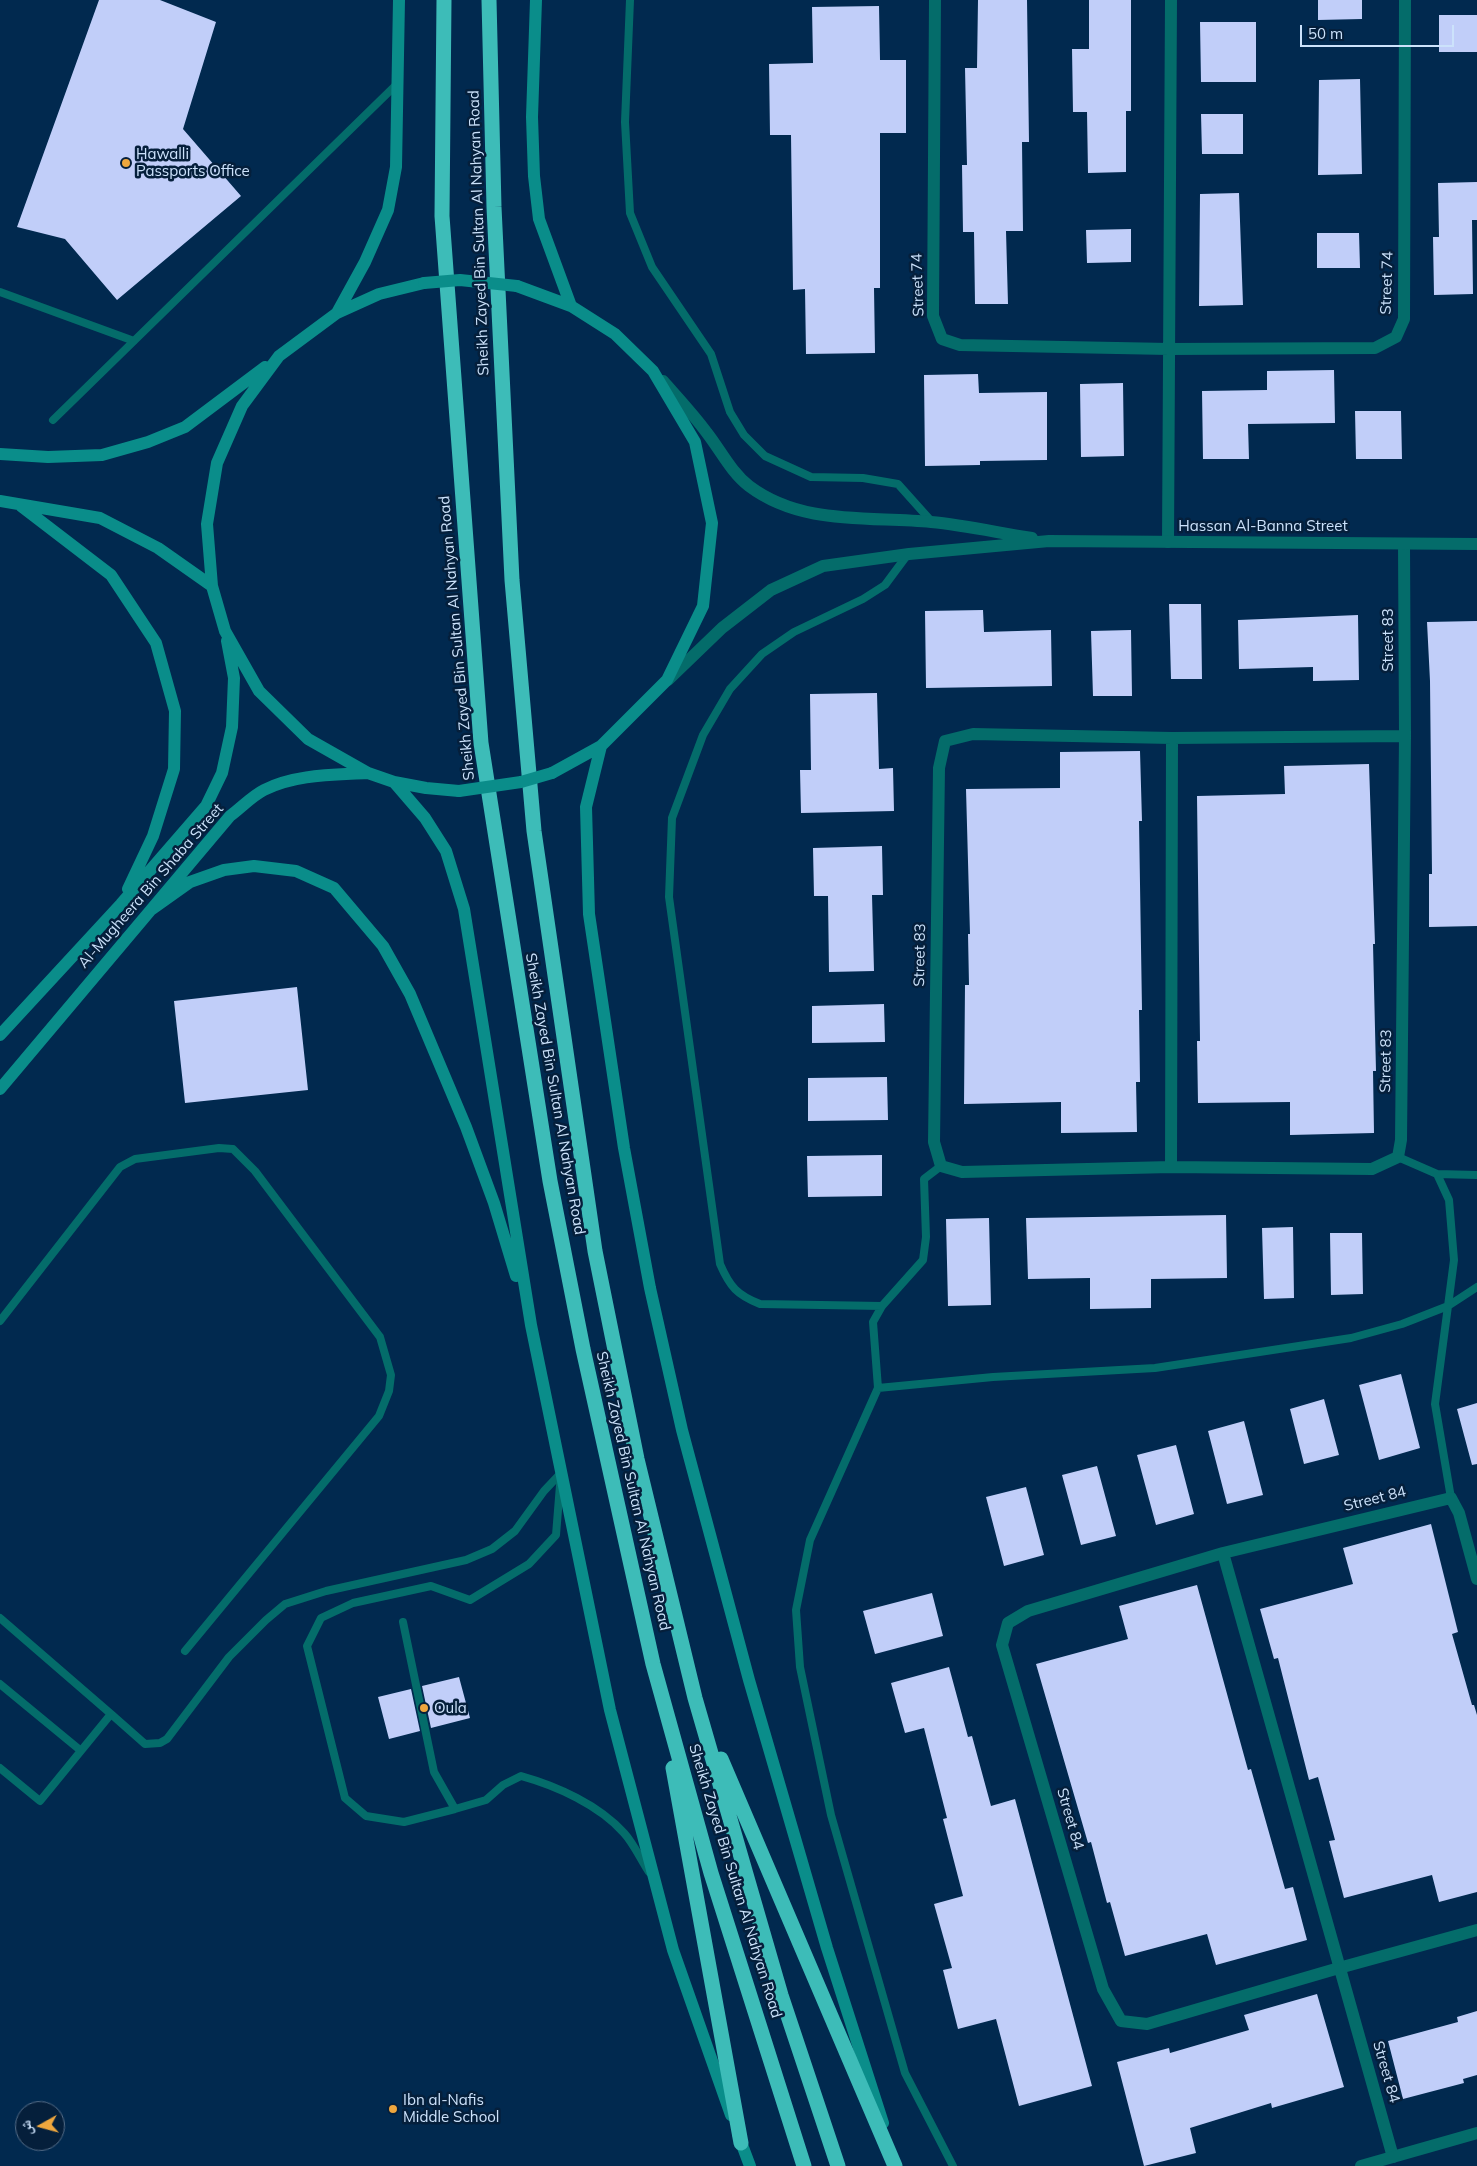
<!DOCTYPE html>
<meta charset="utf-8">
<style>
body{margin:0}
#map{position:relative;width:1477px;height:2166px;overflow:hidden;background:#01294f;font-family:Mulish,"Noto Naskh Arabic",sans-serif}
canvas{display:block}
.north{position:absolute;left:15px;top:2101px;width:50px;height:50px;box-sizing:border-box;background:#051f3b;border:1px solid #556d88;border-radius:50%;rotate:263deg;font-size:14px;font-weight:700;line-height:20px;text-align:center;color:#cce2fb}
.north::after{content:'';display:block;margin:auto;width:18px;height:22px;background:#efa73e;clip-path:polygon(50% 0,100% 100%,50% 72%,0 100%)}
.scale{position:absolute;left:1300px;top:25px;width:154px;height:22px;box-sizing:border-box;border:2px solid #cce2fb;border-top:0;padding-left:6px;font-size:15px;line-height:18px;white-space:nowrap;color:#cce2fb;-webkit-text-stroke:4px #051f3b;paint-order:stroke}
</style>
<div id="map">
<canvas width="1477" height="2166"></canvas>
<div class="north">ش</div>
<div class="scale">50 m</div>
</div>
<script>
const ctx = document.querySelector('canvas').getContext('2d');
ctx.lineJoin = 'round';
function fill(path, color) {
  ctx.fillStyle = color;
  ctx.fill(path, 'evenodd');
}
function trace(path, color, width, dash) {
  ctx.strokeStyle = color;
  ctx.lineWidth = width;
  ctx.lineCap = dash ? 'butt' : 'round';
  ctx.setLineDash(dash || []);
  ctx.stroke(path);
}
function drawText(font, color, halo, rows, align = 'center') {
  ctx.font = font + ' Mulish,sans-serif';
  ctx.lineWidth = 5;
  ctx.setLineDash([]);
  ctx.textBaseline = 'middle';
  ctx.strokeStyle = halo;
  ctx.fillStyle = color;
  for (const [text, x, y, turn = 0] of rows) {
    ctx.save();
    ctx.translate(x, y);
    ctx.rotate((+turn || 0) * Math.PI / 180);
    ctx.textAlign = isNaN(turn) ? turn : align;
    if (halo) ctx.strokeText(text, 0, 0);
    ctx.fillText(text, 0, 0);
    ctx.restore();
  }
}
fill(new Path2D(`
 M 99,0 L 160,0 L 216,22 L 183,129 L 241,196 L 117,300 L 65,239 L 17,227 Z
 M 978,0 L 1027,0 L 1029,142 L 1022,142 L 1023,231 L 1006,231 L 1008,304 L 975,304 L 974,232 L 963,232 L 962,165 L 967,165 L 965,68 L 977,68 Z
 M 1089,0 L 1131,0 L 1131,111 L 1126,111 L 1126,172 L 1088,173 L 1087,112 L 1073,112 L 1072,49 L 1089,49 Z
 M 1318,0 L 1362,0 L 1362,19 L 1318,20 Z
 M 879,6 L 880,60 L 906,60 L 906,133 L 880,133 L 880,288 L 874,288 L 875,353 L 806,354 L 805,289 L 793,290 L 791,135 L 770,135 L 769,64 L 813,63 L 812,7 Z
 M 1439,15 L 1477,15 L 1477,52 L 1439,52 Z
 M 1200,22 L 1256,22 L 1256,82 L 1201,82 Z
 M 1360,79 L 1362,174 L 1318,175 L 1319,80 Z
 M 1201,114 L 1243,114 L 1243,154 L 1202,154 Z
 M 1477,182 L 1477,220 L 1472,220 L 1473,294 L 1434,295 L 1433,237 L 1439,237 L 1438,183 Z
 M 1239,193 L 1243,305 L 1199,306 L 1200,194 Z
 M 1131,229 L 1131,262 L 1087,263 L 1086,230 Z
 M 1317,233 L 1359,233 L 1360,268 L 1317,268 Z
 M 1334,370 L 1335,423 L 1248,424 L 1249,459 L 1203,459 L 1202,391 L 1267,390 L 1267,371 Z
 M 978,374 L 979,393 L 1047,392 L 1047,460 L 980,461 L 980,465 L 925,466 L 924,375 Z
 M 1123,383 L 1124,456 L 1081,457 L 1080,384 Z
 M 1355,411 L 1401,411 L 1402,459 L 1356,459 Z
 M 1169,604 L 1201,604 L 1202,679 L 1171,679 Z
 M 983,610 L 984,632 L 1051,630 L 1052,686 L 926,688 L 925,611 Z
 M 1358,615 L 1359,680 L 1313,681 L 1313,667 L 1239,669 L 1238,620 Z
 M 1477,621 L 1477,926 L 1429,927 L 1429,874 L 1432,874 L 1430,681 L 1427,622 Z
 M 1131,630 L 1132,696 L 1093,696 L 1091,631 Z
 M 877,693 L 879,769 L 893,768 L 894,811 L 801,813 L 800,770 L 811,770 L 810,694 Z
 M 1140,751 L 1142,821 L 1139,821 L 1142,1010 L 1139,1010 L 1140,1082 L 1136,1082 L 1137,1132 L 1061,1133 L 1061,1102 L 964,1104 L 965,985 L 969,985 L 968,934 L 970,934 L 966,789 L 1060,788 L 1060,752 Z
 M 1369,764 L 1375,944 L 1373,944 L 1376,1071 L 1373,1071 L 1374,1133 L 1290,1135 L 1290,1102 L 1198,1103 L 1197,1041 L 1200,1041 L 1197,796 L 1285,794 L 1284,766 Z
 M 882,846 L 883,895 L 872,895 L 874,971 L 829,972 L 828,896 L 814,896 L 813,848 Z
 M 297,987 L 308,1090 L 185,1103 L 174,1001 Z
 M 884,1004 L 885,1042 L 812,1043 L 812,1006 Z
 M 887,1077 L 888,1120 L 808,1121 L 808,1078 Z
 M 882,1155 L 882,1196 L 808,1197 L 807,1156 Z
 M 1226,1215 L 1227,1278 L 1151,1279 L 1151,1308 L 1090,1309 L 1090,1278 L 1028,1279 L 1026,1218 Z
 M 989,1218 L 991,1305 L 948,1306 L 946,1219 Z
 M 1293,1227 L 1294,1298 L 1264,1299 L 1262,1228 Z
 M 1330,1233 L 1362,1233 L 1363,1294 L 1331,1295 Z
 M 1401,1374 L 1420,1448 L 1379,1460 L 1359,1385 Z
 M 1324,1399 L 1339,1455 L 1304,1464 L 1290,1409 Z
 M 1477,1403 L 1477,1464 L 1472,1465 L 1457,1409 Z
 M 1244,1421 L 1263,1495 L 1227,1504 L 1208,1431 Z
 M 1176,1445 L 1194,1514 L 1156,1525 L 1137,1455 Z
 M 1097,1466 L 1116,1536 L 1081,1545 L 1062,1475 Z
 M 1026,1487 L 1044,1555 L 1004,1566 L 986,1497 Z
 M 1431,1524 L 1458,1632 L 1452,1634 L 1472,1705 L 1474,1705 L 1477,1715 L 1477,1892 L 1439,1902 L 1432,1875 L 1344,1898 L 1329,1841 L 1335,1840 L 1318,1777 L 1309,1780 L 1278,1658 L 1274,1659 L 1260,1609 L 1353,1584 L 1343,1548 Z
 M 1197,1585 L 1248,1770 L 1251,1769 L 1285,1889 L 1293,1887 L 1307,1940 L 1216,1965 L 1207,1934 L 1125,1956 L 1110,1902 L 1107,1903 L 1091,1842 L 1088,1843 L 1036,1664 L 1128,1639 L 1119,1606 Z
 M 932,1593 L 943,1636 L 875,1654 L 863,1611 Z
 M 949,1667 L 968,1737 L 972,1736 L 991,1806 L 1015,1799 L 1092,2086 L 1019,2106 L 996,2019 L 958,2029 L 943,1970 L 952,1968 L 934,1904 L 963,1896 L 943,1819 L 947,1818 L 924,1728 L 905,1733 L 891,1683 Z
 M 459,1677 L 470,1718 L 431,1728 L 422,1686 Z
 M 411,1689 L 420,1731 L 389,1739 L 378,1697 Z
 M 1317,1994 L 1344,2087 L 1272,2108 L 1271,2103 L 1190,2128 L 1196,2153 L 1144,2166 L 1117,2062 L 1169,2048 L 1170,2053 L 1249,2030 L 1244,2015 Z
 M 1477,2011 L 1477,2075 L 1463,2079 L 1464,2083 L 1403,2099 L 1388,2041 L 1458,2022 L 1457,2017 Z`), '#c1cef9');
trace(new Path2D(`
 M 630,0 L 625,122 L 630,213 L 652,267 L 711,354 L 730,412 L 744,435 L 765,456 L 811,477 L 863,478 L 898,484 L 932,522
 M 0,292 L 134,341
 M 53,420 L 397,84
 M 941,1166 L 924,1179 L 926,1237 L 923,1260 L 882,1306 L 873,1322 L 878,1388 L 810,1540 L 796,1610 L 800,1667 L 831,1815 L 905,2073 L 953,2166
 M 1437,1174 L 1477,1175
 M 882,1306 L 760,1304 C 737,1295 730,1287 720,1264 L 669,897 L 672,818 L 703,735 L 730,689 L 762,654 L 794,632 L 863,599 L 885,585 L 908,554
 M 0,1321 L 120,1167 L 135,1159 L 219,1148 L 233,1149 L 255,1171 L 380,1337 L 391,1375 L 389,1391 L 379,1416 L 185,1651
 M 878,1388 L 993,1377 L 1155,1368 L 1351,1338 L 1402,1324 L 1448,1306 L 1454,1260 L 1449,1200 L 1437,1174 L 1398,1157
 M 560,1485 L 556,1535 L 529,1564 L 470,1600 L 431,1586 L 353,1603 L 321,1618 L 307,1646 L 345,1798 L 366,1816 L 404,1822 L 455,1809 L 486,1800 L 503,1785 L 521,1776 C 557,1786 599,1805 624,1833 C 634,1844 641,1860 649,1872
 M 1451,1498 L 1435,1404 L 1448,1306 L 1477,1287
 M 0,1618 L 111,1714 L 40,1801 L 0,1768
 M 403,1622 L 434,1772 L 455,1809
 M 0,1684 L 80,1750
 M 111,1714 L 145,1744 L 160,1743 L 167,1739 L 229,1657 L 266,1620 L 285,1604 L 326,1591 L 466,1560 L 492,1549 L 515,1531 L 544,1491 L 561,1473`), '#046c6a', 8);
trace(new Path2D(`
 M 935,0 L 933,316 L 942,339 L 960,345 L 1169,349 L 1375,348 L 1396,337 L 1404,319 L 1405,0
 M 1168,542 L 1171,0
 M 1404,544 L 1405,736 L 1401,1140 L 1398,1157 L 1372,1169 L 1171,1167 L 962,1172 L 941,1166 L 934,1142 L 939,768 L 945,741 L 973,734 L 1172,738 L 1405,736
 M 1171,1167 L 1172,738
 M 1223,1553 L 1393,2157
 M 1477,1579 L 1459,1513 L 1451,1498 L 1223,1553 L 1028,1611 L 1008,1623 L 1002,1645 L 1103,1989 L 1121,2021 L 1147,2024 L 1339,1968 L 1477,1930`), '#046c6a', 12);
trace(new Path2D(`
 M 663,381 C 678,398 694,415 707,433 C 721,451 731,472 749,486 C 802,526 869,516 931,522 C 965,525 999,533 1032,538
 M 668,680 L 722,628 L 771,590 L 823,566 L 909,554 L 1049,541 L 1477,544
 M 1361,2166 L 1477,2133`), '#046c6a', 12);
trace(new Path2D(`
 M 536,0 L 532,117 L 534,176 L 539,219 L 571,306
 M 424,283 L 379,294 L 337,313 L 279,356 L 242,406 L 217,463 L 207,524 L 212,586 L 225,631 L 259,691 L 308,739 L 368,773 L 394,782 L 426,788 L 459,791
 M 517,286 L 571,306 L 615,334 L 653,371 L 695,442 L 712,523 L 703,606 L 667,680 L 601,746 L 552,773
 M 337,313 L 365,262 L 388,210 L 396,167 L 399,0
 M 0,454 L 48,457 L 102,455 L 148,442 L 185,427 L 265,367
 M 0,501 L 100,518 L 158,548 L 212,586
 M 21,506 L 111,575 L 156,643 L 175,711 L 174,769 L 153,836 L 128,889
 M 601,746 L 586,807 L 589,914 L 624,1148 L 650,1288 L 682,1430 L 749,1680 L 827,1948 L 883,2123
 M 394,782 L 425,818 L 446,851 L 464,909 L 531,1325 L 610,1710 L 673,1950 L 731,2115
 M 152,909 L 190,882 L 224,870 L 254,866 L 296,871 L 334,888 L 383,946 L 410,994 L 466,1127 L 494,1203 L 516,1276
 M 0,1035 L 121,904 L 206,806 L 222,773 L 232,727 L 234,678 L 227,641
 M 0,1089 L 230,816 C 241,808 252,796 264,790 C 295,774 334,775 367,773
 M 738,2134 L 750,2166`), '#0a8d8a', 12);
trace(new Path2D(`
 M 444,0 L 442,216 L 481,743 L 550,1181 L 583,1349 L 653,1664 L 711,1873 L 804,2166
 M 489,0 L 494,207 L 512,580 L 534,831 L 595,1251 L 637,1459 L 695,1698 L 781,1995 L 838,2166
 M 721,1759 L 895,2166
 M 673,1768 L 741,2143`), '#3dbcb8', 15);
trace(new Path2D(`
 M 424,283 L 460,280 L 517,286
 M 459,791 L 521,782 L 552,773`), '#0a8d8a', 12);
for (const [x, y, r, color] of [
 [126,163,5,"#efa73e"],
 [424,1708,5,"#efa73e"],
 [393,2109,5,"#efa73e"]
]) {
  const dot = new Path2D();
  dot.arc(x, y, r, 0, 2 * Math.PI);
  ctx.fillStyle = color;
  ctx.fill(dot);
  trace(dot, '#051f3b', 2);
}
drawText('15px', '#cce2fb', '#051f3b', [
 ["Hawalli",136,154],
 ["Passports Office",136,171],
 ["Oula",434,1708],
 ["Ibn al-Nafis",403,2100],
 ["Middle School",403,2117]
], 'left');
drawText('15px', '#cce2fb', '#051f3b', [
 ["Sheikh Zayed Bin Sultan Al Nahyan Road",479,233,-92],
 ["Street 74",1387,283,-88],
 ["Street 74",918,285,-92],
 ["Hassan Al-Banna Street",1263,526],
 ["Sheikh Zayed Bin Sultan Al Nahyan Road",457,638,-95],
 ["Street 83",1388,640,-90],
 ["Al-Mugheera Bin Shaba Street",151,886,-49],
 ["Street 83",920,955,-89],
 ["Street 83",1386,1061,-89],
 ["Sheikh Zayed Bin Sultan Al Nahyan Road",555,1094,80],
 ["Sheikh Zayed Bin Sultan Al Nahyan Road",633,1491,77],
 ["Street 84",1375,1499,-14],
 ["Street 84",1070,1819,74],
 ["Sheikh Zayed Bin Sultan Al Nahyan Road",735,1881,73],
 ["Street 84",1386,2072,74]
]);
</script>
